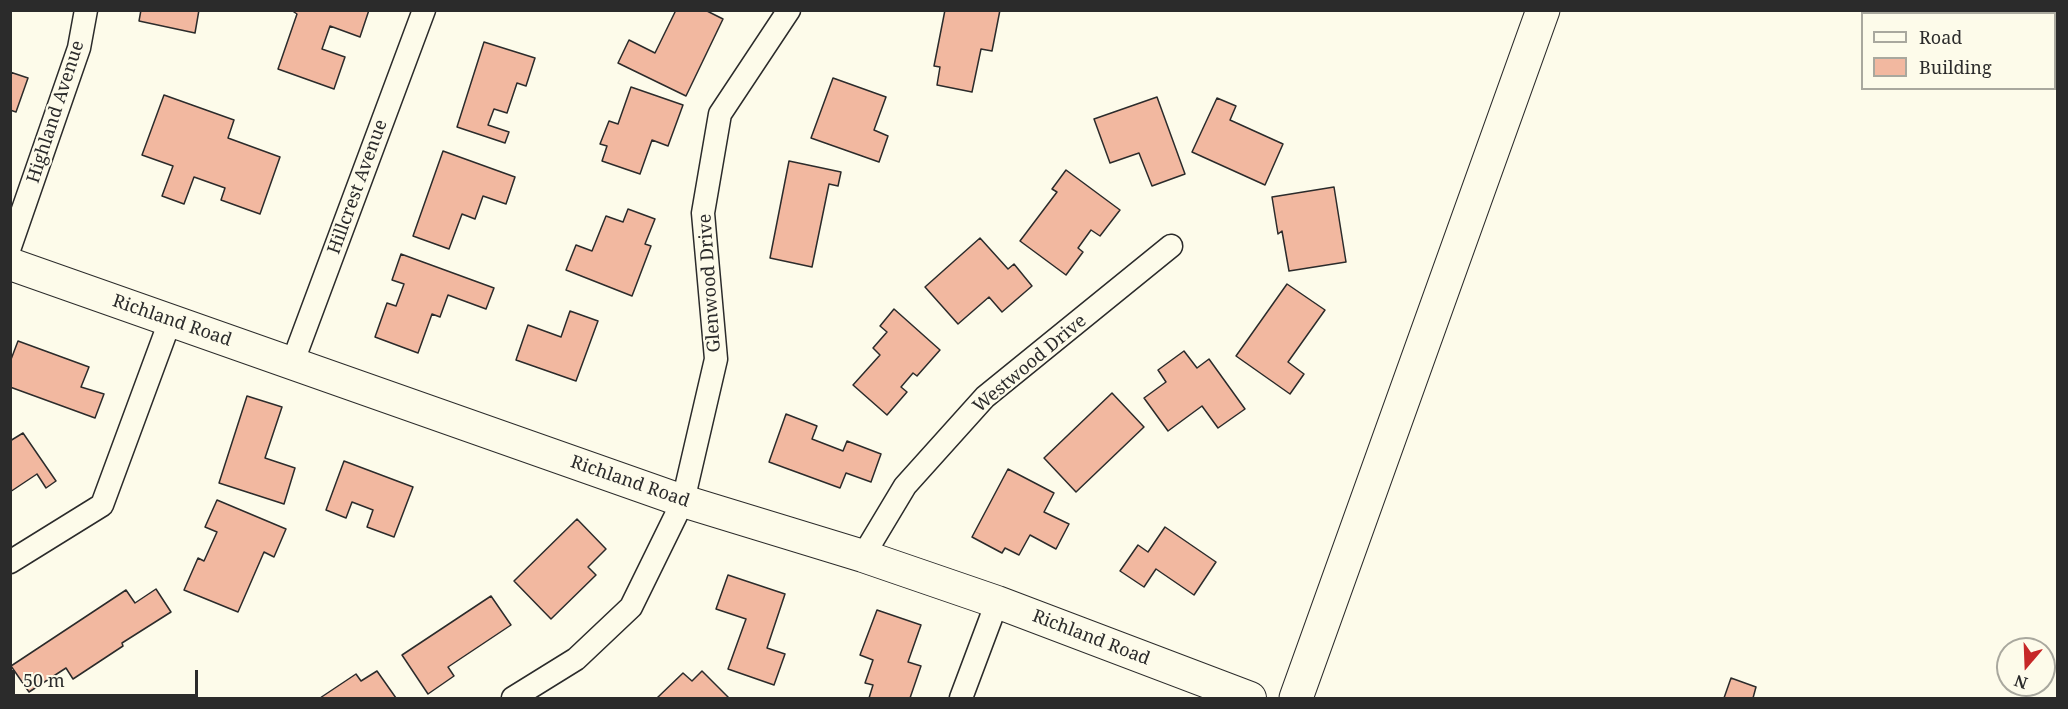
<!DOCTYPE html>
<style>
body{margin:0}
#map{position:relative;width:2068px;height:709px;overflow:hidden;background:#fdfbea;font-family:"Noto Serif",serif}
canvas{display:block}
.frame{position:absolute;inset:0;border:12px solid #2b2b2b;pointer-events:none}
.legend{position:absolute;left:1861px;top:12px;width:195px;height:78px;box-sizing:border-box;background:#fdfbea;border:2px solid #a9a89e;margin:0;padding:8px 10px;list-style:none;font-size:18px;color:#2b2b2b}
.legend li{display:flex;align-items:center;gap:12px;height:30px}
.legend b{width:30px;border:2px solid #a9a89e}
.north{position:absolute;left:1996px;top:637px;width:60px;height:60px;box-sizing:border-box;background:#fdfbea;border:2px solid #a9a89e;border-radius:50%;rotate:199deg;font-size:16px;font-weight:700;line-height:24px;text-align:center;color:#2b2b2b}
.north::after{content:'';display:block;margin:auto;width:21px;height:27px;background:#c62828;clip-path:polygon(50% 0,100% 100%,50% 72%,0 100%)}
.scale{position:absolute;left:12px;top:670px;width:186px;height:27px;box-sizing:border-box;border:3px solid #2b2b2b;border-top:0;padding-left:8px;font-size:18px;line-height:21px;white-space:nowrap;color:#2b2b2b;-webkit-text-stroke:4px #fdfbea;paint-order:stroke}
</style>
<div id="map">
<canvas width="2068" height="709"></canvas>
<div class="frame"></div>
<ul class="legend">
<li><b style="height:8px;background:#fdfbea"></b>Road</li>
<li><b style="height:16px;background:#f2b8a0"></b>Building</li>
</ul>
<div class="north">N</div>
<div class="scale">50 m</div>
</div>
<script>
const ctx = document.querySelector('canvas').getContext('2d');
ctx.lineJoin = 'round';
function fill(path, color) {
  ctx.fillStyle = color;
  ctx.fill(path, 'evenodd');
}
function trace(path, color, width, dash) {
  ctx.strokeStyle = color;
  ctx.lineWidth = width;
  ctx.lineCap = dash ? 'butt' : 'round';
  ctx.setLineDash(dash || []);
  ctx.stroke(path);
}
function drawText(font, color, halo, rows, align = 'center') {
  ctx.font = font + ' "Noto Serif",serif';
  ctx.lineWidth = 4.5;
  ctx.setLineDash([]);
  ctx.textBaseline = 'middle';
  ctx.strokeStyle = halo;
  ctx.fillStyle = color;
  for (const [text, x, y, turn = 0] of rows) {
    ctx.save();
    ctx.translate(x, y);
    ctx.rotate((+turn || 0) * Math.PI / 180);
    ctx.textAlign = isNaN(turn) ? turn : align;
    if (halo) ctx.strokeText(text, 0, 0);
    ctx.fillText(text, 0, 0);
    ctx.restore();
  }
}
const building = new Path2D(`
 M 141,10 L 199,10 L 195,33 L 139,21 Z
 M 291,10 L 369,10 L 360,37 L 330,26 L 322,49 L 345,57 L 334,89 L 278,69 L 297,14 Z
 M 676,10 L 705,10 L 723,19 L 686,96 L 618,63 L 629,40 L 655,53 Z
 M 945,10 L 1000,10 L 992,51 L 981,49 L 972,92 L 937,85 L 940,67 L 934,66 Z
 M 484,42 L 535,58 L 526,86 L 517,83 L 507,113 L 494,109 L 488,125 L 509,132 L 505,143 L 457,127 Z
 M 10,72 L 28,78 L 16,112 L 10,110 Z
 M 833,78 L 886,97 L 874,130 L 888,136 L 879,162 L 811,138 Z
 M 631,87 L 683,105 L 668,146 L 652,140 L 640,174 L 602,161 L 607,146 L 600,144 L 609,121 L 618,124 Z
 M 164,95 L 234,120 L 228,138 L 280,157 L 260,214 L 221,200 L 225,188 L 194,177 L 184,204 L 162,196 L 173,166 L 142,155 Z
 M 1157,97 L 1185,174 L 1152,186 L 1139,153 L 1110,163 L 1094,119 Z
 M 1217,98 L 1236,106 L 1230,120 L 1283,144 L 1265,185 L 1192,152 Z
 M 443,151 L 515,177 L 506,204 L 483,196 L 475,219 L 462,214 L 449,249 L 413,236 Z
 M 789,161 L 841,172 L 838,186 L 829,184 L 812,267 L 770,258 Z
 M 1066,170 L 1120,210 L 1100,236 L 1091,230 L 1078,248 L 1083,252 L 1066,275 L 1020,241 L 1057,192 L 1052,189 Z
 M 1334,187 L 1346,262 L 1289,271 L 1282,231 L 1278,234 L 1272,197 Z
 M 628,209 L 655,219 L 645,244 L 651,246 L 632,296 L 566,270 L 576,245 L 592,251 L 606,216 L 623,222 Z
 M 980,238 L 1008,269 L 1014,264 L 1032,286 L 1002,312 L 989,297 L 958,324 L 925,287 Z
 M 401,254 L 494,288 L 486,309 L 448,295 L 440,317 L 432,314 L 418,353 L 375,337 L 387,303 L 396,306 L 404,284 L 392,280 Z
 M 1287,284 L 1325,310 L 1288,362 L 1304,374 L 1290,394 L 1236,356 Z
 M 894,309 L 940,350 L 917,376 L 913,373 L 901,387 L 907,392 L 887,415 L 853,385 L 880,355 L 873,348 L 887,332 L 880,326 Z
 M 570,311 L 598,321 L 576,381 L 516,360 L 528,325 L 561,337 Z
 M 18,341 L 89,367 L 81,387 L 104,394 L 95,418 L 10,387 L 10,362 Z
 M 1184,351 L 1197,368 L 1209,359 L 1245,409 L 1218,428 L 1202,406 L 1168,431 L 1144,398 L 1166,382 L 1158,370 Z
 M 1112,393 L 1144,427 L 1076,492 L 1044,458 Z
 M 247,396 L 282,407 L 265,458 L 295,468 L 284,504 L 219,483 Z
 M 786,414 L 817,426 L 812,439 L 843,451 L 847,441 L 881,454 L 871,482 L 846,473 L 840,488 L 769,462 Z
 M 23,433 L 56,481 L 46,488 L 37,474 L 10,492 L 10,441 Z
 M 344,461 L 413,487 L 394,537 L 367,527 L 373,510 L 352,502 L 346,518 L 326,510 Z
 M 1008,469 L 1054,493 L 1044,512 L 1069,524 L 1056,549 L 1030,535 L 1019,555 L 1005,548 L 1002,553 L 972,537 Z
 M 217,500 L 286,529 L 274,557 L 264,552 L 238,612 L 184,590 L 198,558 L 204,561 L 217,532 L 205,527 Z
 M 577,519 L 606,549 L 588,567 L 596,575 L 551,619 L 514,581 Z
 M 1165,527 L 1216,562 L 1194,595 L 1156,569 L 1144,587 L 1120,571 L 1138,545 L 1148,552 Z
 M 728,575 L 785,594 L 767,648 L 785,654 L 774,685 L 728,669 L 746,619 L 716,609 Z
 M 156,589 L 171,612 L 122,643 L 123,646 L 73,679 L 66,668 L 29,692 L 11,666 L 126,590 L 135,603 Z
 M 491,596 L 511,625 L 448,667 L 454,676 L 428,694 L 402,655 Z
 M 877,610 L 921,625 L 908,662 L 921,666 L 910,698 L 869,698 L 873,685 L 865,683 L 873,660 L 860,655 Z
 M 377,671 L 396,698 L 320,698 L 356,674 L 361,681 Z
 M 702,671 L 729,698 L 657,698 L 683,673 L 692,681 Z
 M 1731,678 L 1756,687 L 1753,698 L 1724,698 Z`);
fill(building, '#f2b8a0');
trace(building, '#2b2b2b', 1.5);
const street = new Path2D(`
 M 10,247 L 79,48 L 86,10
 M 292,364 L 424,10
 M 863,556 L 905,486 L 985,397 L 1171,246
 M 10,562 L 102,505 L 170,321
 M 513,698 L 576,659 L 631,607 L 683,501 L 716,359 L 703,213 L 720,114 L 789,10
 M 961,698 L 997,602`);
const secondary = new Path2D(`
 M 10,264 L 683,501 L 863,556 L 997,602 L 1250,698`);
const highway = new Path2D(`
 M 1296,698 L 1543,10`);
trace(street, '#2b2b2b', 25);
trace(secondary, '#2b2b2b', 34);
trace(highway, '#2b2b2b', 35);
trace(street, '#fdfbea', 22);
trace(secondary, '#fdfbea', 32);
trace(highway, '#fdfbea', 33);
drawText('18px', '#2b2b2b', '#fdfbea', [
 ["Highland Avenue",56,112,-72],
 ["Hillcrest Avenue",358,187,-70],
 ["Glenwood Drive",710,283,-94],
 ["Richland Road",172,321,19],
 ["Westwood Drive",1030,364,-40],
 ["Richland Road",630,482,19],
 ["Richland Road",1091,638,21]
]);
</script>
